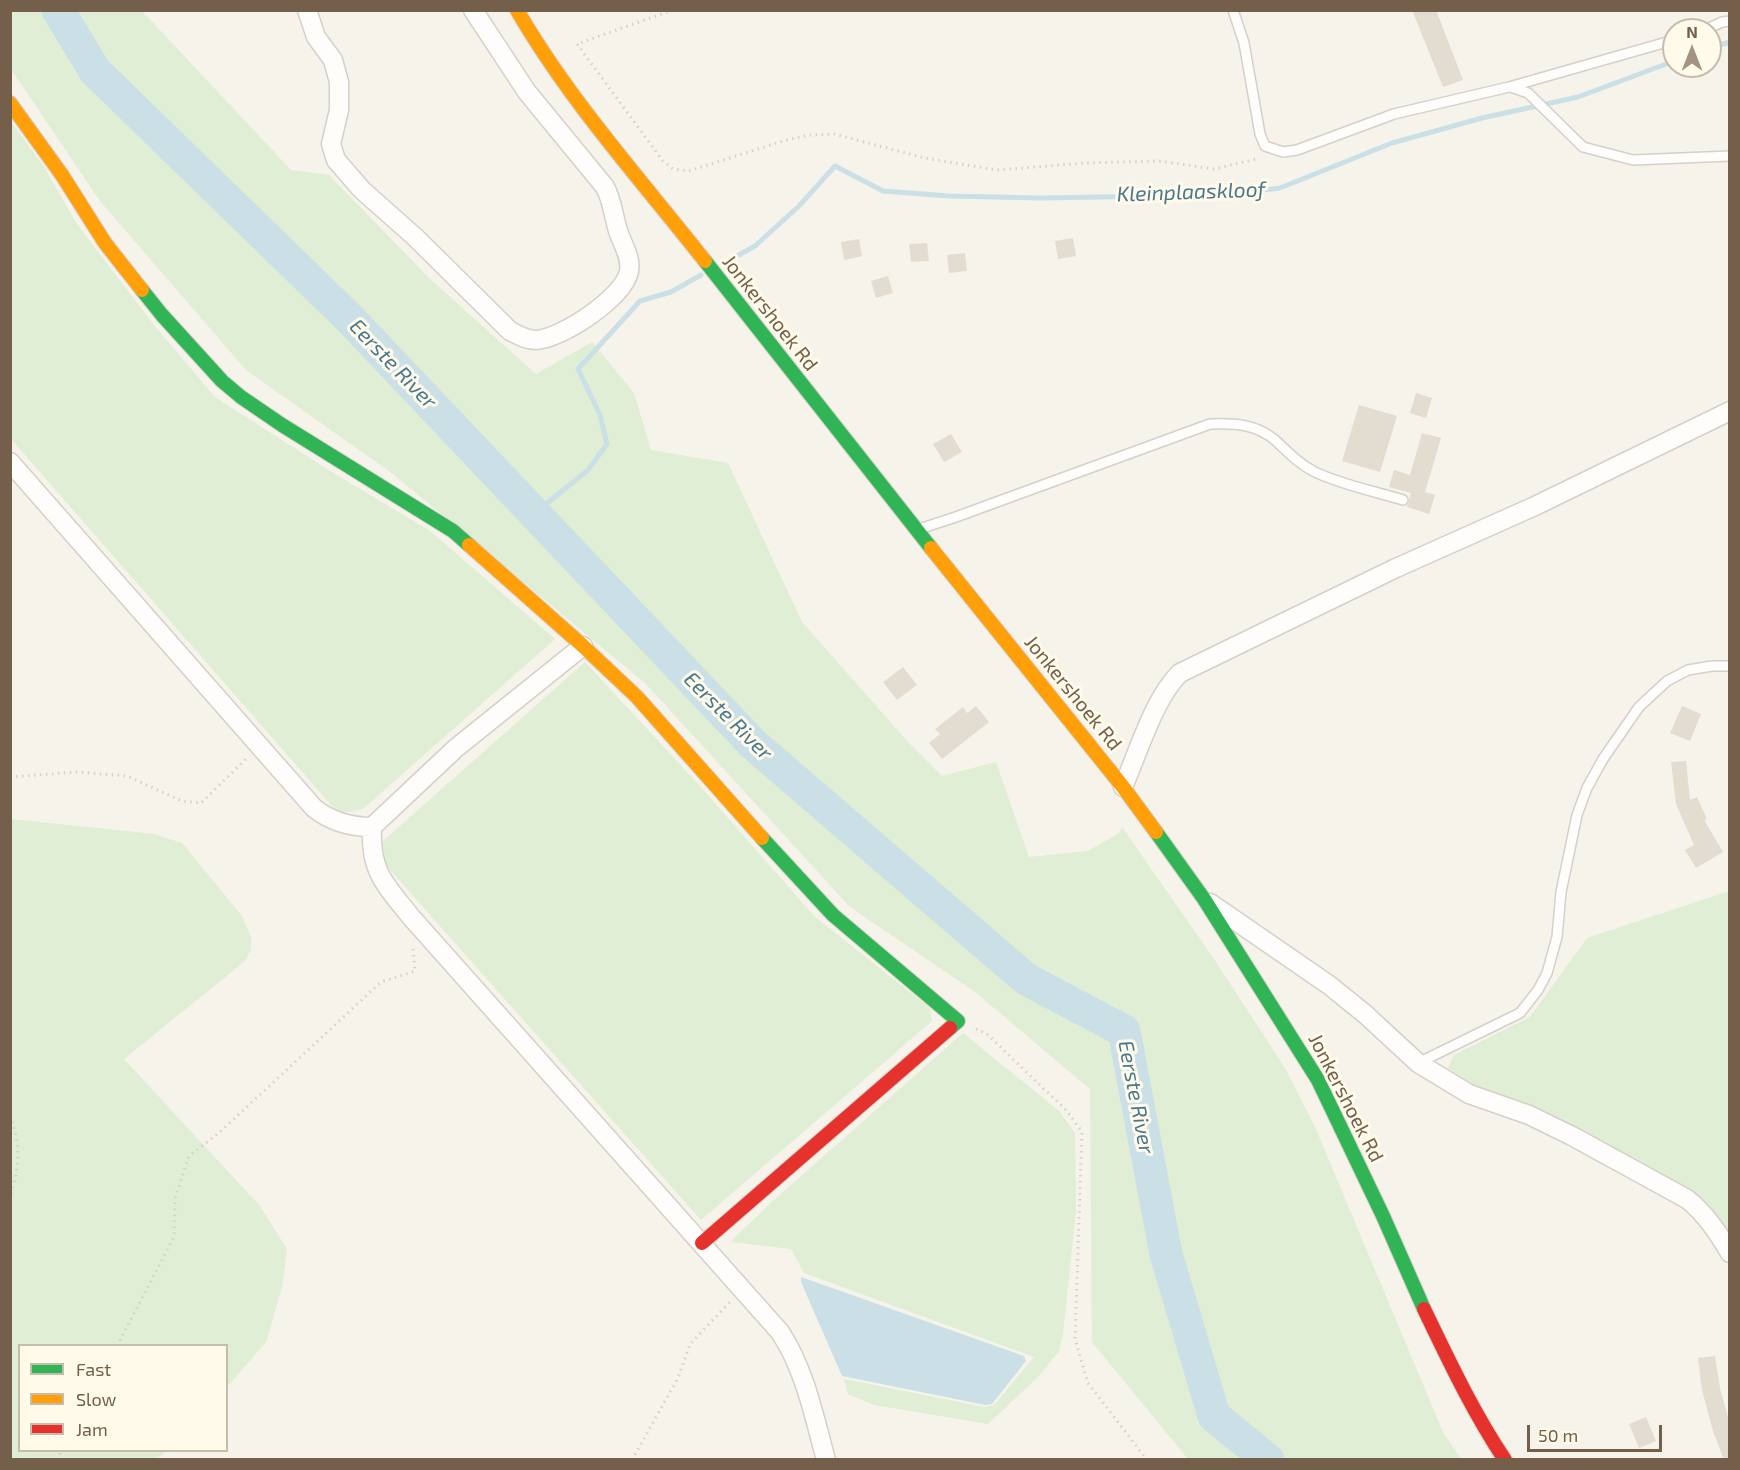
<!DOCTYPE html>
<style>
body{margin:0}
#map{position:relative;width:1740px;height:1470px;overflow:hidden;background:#f6f3ea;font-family:"Exo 2",sans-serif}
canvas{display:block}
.frame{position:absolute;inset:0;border:12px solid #745f4a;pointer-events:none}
.legend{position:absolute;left:18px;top:1344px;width:210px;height:108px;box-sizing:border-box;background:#fffaea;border:2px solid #c7bcaa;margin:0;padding:8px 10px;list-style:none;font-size:18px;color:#745f4a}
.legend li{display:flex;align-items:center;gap:12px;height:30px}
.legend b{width:30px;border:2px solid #c7bcaa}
.north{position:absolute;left:1662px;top:18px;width:60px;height:60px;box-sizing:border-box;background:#fffaea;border:2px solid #c7bcaa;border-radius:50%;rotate:0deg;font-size:16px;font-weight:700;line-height:24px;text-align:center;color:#745f4a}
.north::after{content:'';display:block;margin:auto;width:21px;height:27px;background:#a29382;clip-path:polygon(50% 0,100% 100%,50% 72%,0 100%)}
.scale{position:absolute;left:1527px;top:1425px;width:135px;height:27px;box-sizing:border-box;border:3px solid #745f4a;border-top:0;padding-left:8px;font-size:18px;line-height:21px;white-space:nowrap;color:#745f4a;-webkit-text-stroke:4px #fffaea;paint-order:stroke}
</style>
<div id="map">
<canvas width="1740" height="1470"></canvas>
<div class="frame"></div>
<ul class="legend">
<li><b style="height:8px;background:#30b455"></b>Fast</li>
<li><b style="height:8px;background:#ff9f0a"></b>Slow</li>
<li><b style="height:8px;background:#e5322d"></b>Jam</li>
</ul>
<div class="north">N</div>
<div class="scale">50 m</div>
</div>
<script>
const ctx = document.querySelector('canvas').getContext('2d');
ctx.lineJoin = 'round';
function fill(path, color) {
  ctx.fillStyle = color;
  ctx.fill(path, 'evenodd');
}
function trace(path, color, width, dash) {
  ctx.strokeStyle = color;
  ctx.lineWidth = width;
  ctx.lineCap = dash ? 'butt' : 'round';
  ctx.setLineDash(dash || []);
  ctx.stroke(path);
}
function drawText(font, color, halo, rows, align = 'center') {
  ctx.font = font + ' "Exo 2",sans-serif';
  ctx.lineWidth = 6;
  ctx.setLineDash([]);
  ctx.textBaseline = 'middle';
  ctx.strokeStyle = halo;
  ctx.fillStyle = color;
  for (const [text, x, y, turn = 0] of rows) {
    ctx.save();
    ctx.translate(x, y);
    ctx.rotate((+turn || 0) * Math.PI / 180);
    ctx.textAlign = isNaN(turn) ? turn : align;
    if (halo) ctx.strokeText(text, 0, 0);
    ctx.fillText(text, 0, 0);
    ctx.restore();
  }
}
fill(new Path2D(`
 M 10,11 L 142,11 L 291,170 L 329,175 L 430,279 L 536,374 L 592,342 L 634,393 L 651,450 L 728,463 L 802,622 L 909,743 L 942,776 L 996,762 L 1029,857 L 1088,851 L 1118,834 L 1122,827 L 1214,959 L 1285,1068 L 1315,1127 L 1443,1432 L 1461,1459 L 1188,1459 L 1092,1342 L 1090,1089 L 975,992 L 850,907 L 645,683 L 393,474 L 246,370 L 100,201 L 11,69 Z
 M 10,120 L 44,167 L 77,224 L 154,325 L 215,397 L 327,469 L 430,531 L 555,639 L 363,809 L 339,814 L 11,439 Z
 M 585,662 L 699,785 L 815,917 L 930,1008 L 932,1021 L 701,1220 L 384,863 L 383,841 Z
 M 11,819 L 155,834 L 182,843 L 242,916 L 251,937 L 251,950 L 245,961 L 124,1059 L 260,1206 L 287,1249 L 282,1288 L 266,1342 L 227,1387 L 226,1346 L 20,1346 L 20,1450 L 166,1451 L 157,1459 L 11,1459 Z
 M 1729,891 L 1729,1237 L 1721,1221 L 1702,1200 L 1595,1138 L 1529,1105 L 1477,1087 L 1448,1068 L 1454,1055 L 1530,1017 L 1587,938 Z
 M 963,1033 L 1059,1111 L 1075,1133 L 1076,1210 L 1063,1334 L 1059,1351 L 1038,1377 L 988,1424 L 874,1405 L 848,1394 L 844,1379 L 984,1407 L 994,1405 L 1034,1357 L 804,1273 L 791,1249 L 730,1242 L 774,1200 Z`), '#dfeed5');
fill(new Path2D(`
 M 801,1277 L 1024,1356 L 1026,1361 L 992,1404 L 985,1405 L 842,1376 L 801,1282 Z`), '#cbe0e6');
trace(new Path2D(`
 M 1710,48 L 1730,42
 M 730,260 L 755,246 L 799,206 L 835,166 L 883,191 L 949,196 L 1040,198 L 1223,195 L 1280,188 L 1392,143 L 1482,118 L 1578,97 L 1674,61
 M 535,513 L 588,470 L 607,444 L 600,415 L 578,369 L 640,301 L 671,292 L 701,275`), '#cbe0e6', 5);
trace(new Path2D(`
 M 58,10 L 95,71 L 351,320 L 753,744 L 1026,979 L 1124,1031 L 1166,1254 L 1214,1416 L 1268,1460`), '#cbe0e6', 33);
fill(new Path2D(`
 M 1412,10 L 1436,10 L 1463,80 L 1443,87 Z
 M 1073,238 L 1076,256 L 1058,259 L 1055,241 Z
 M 859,239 L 862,256 L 844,260 L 841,242 Z
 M 927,243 L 929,261 L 911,262 L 909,244 Z
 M 965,253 L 967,271 L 949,273 L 947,255 Z
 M 888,276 L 893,293 L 876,298 L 871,281 Z
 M 1416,393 L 1432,398 L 1426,418 L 1410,413 Z
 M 1359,405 L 1397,416 L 1380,472 L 1342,461 Z
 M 1422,433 L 1441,438 L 1425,492 L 1435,495 L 1429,514 L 1407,507 L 1411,493 L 1389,487 L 1394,470 L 1410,475 Z
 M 951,434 L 962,452 L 944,462 L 933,444 Z
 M 903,667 L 917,685 L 897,700 L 883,682 Z
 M 976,706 L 989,722 L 942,759 L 929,743 L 940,734 L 935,729 L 963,707 L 967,713 Z
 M 1682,706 L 1701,714 L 1690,741 L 1670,733 Z
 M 1686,761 L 1690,800 L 1697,797 L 1707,819 L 1704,820 L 1723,852 L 1696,868 L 1685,850 L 1694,845 L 1676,804 L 1671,762 Z
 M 1715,1356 L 1720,1388 L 1730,1425 L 1730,1460 L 1724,1460 L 1713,1431 L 1702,1390 L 1698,1358 Z
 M 1646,1417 L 1656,1441 L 1639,1448 L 1629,1424 Z`), '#e3dcd1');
const lane = new Path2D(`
 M 1233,10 L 1244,43 L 1260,134 L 1265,146 L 1283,152 L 1297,150 L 1394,114 L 1509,87 L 1674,40
 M 1705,30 L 1722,22 L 1730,21
 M 1511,87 L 1528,93 L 1583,147 L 1633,160 L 1730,156
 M 919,529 L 953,518 L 1210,424 C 1234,423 1256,424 1275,440 C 1288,452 1299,464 1315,472 C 1342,485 1374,491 1403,500
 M 1418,1063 L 1520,1013 L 1538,990 L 1547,973 L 1557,937 L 1561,892 L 1577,815 L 1587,788 L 1603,759 L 1639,707 L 1667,681 L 1688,670 L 1712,666 L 1730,666`);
const street = new Path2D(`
 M 307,10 L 316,37 L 333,60 L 339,82 L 339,110 L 331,144 L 336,160 L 362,190 L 415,237 L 510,331 C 518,335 526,340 536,340 C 561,339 625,297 629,271 C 632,256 620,241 617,227 C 613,213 612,200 605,187 L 527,92 L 473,10
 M 10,462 L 314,808 C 330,821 350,827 372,827
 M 583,646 L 456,748 L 372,827 C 370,872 384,883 411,917 L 780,1332 C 805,1370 814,1416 826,1460
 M 1123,787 C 1138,753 1154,698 1180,673 L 1396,568 L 1535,506 L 1730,411
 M 1210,903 L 1329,985 L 1365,1014 L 1418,1063 L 1469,1094 L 1529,1115 L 1572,1136 L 1687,1199 C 1706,1214 1718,1233 1730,1253`);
const fast = new Path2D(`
 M 705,261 L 931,548
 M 142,290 L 162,315 L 222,381 L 241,397 L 282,425 L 453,531 L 469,545
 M 1156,832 L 1204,899 L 1318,1080 L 1383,1216 L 1424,1309
 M 762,838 L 833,915 L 958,1021 L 950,1028`);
const slow = new Path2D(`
 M 517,10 C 569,100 641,180 705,261
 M 10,103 L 62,175 L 105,243 L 142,290
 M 469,545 L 583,646 L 637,697 L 762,838
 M 931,548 L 1123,787 L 1156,832`);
const jam = new Path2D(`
 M 702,1243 L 950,1028
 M 1424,1309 C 1449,1361 1473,1412 1505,1460`);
trace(lane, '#d5d0c8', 12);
trace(street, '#d5d0c8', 21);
trace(fast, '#d6d0c8', 16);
trace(slow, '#d6d0c8', 16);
trace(jam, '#d6d0c8', 16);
trace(new Path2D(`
 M 673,10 L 577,44 L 663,161 L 673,169 L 689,171 L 783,141 L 808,135 L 834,134 L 925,158 L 997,170 L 1085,163 L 1159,161 L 1214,169 L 1256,159 L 1257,157
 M 10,777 L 77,772 L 127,776 L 182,801 L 201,803 L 247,758
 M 976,1029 L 987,1034 L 1067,1111 L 1082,1132 L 1075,1339 L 1088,1383 L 1147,1460
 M 10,1032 L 10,1045
 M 10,1116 C 22,1147 19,1167 10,1198
 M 117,1346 L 174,1237 L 175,1198 L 189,1156 L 220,1132 L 381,982 L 415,971 L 413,948
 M 57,1460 L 62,1450
 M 632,1460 L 678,1378 L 690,1344 L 731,1301`), '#d8d1cb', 3, [1.5, 4.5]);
trace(lane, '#fefdfc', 9);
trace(street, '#fefdfc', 18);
trace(fast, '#30b455', 14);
trace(slow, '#ff9f0a', 14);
trace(jam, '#e5322d', 14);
drawText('20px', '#745f4a', '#fffaea', [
 ["Jonkershoek Rd",770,313,52],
 ["Jonkershoek Rd",1073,693,51],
 ["Jonkershoek Rd",1346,1098,63]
]);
drawText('italic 21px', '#47788e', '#fffaea', [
 ["Kleinplaaskloof",1191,192,-2],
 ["Eerste River",393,364,46],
 ["Eerste River",728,716,45],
 ["Eerste River",1136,1097,79]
]);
</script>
